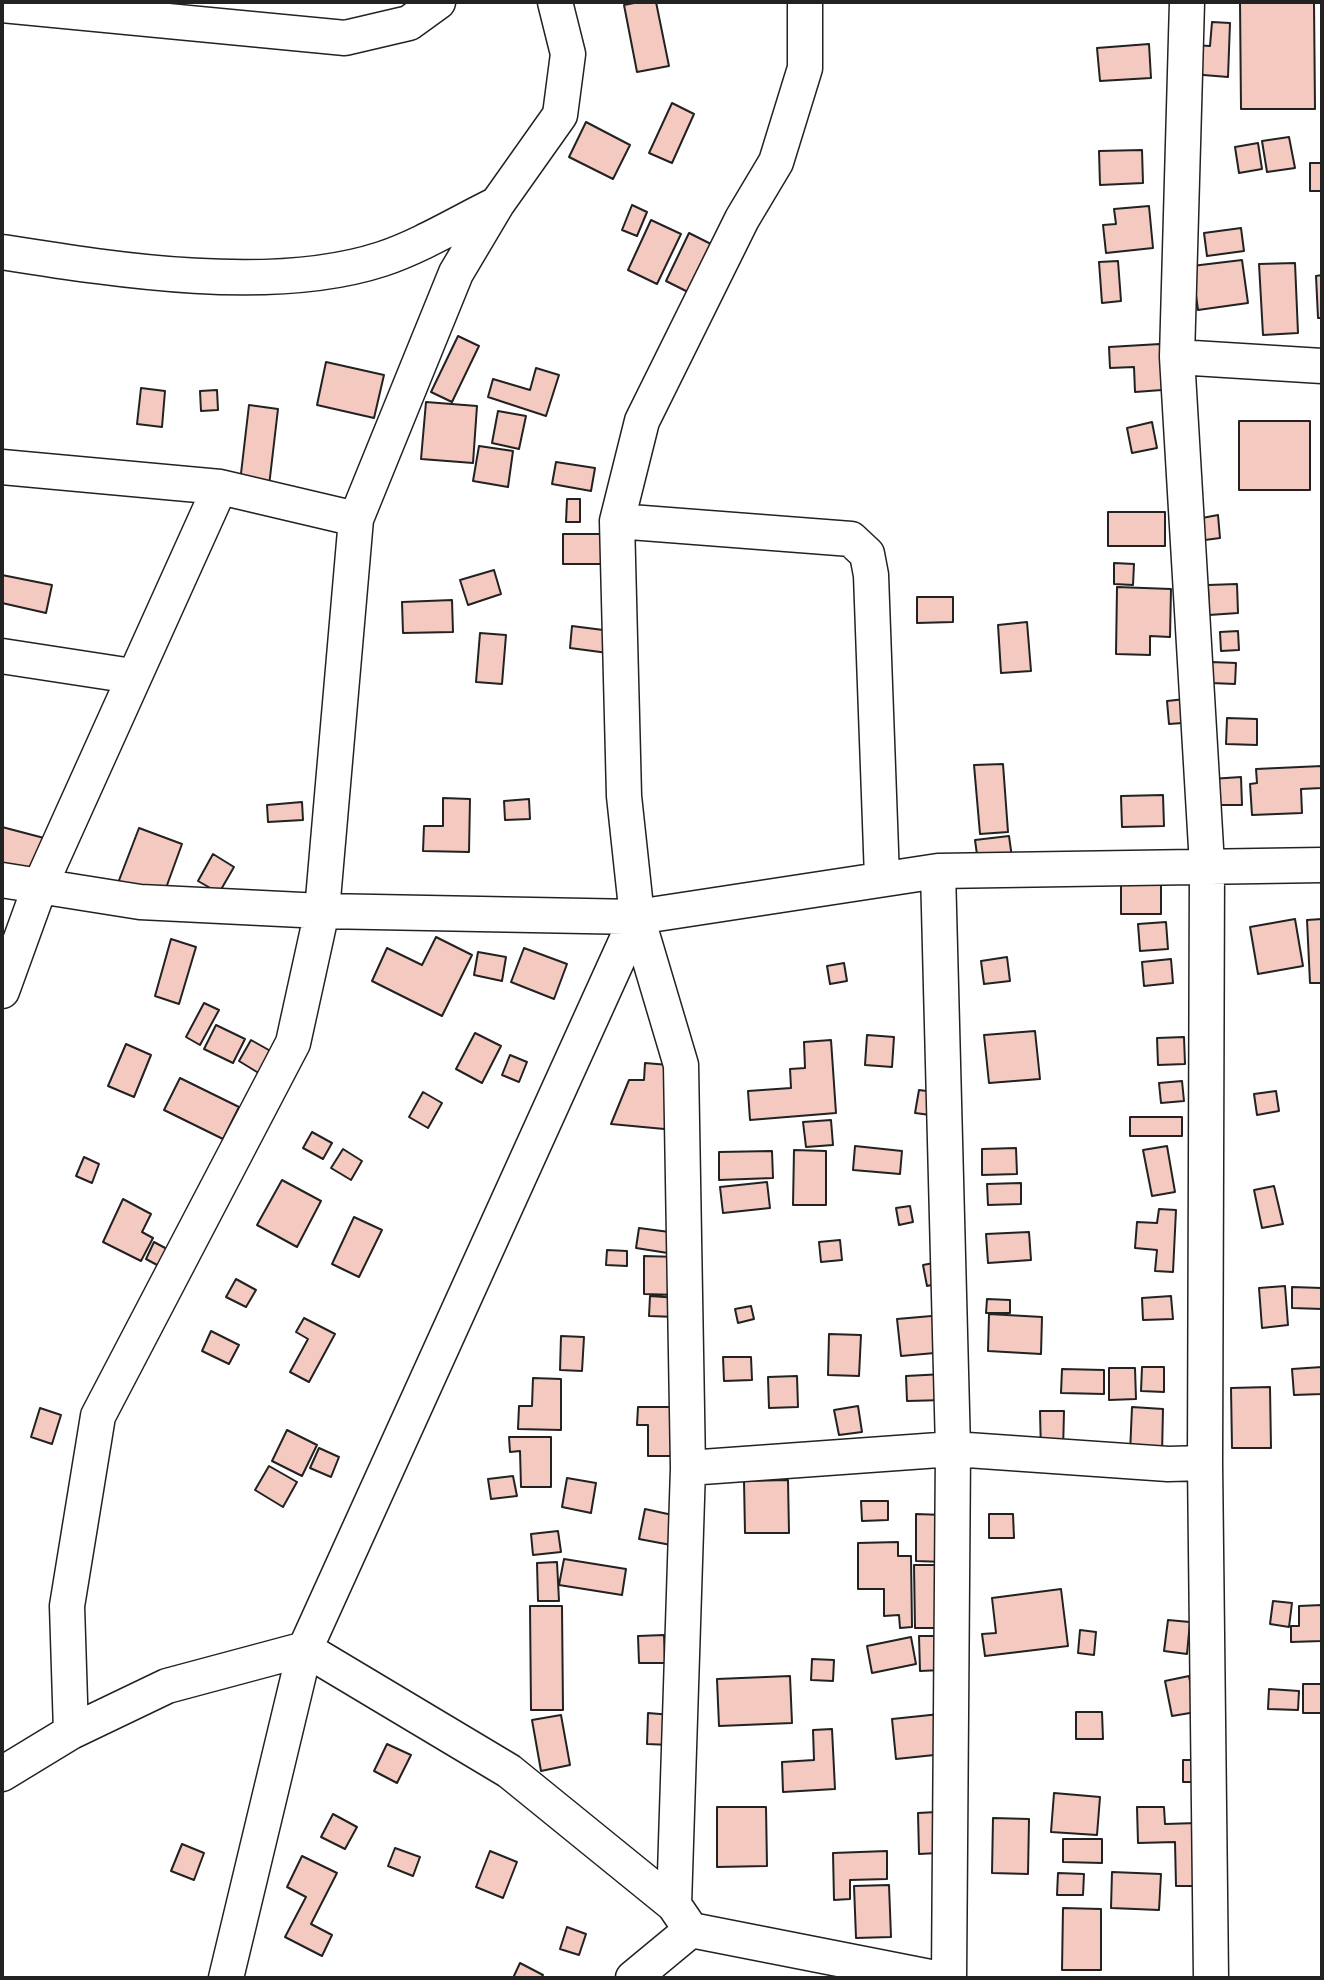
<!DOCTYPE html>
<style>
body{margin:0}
#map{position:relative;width:1324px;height:1980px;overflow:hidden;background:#fff;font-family:Merriweather,serif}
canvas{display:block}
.frame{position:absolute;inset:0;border:4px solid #222;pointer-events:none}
</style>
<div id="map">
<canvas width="1324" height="1980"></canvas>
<div class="frame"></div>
</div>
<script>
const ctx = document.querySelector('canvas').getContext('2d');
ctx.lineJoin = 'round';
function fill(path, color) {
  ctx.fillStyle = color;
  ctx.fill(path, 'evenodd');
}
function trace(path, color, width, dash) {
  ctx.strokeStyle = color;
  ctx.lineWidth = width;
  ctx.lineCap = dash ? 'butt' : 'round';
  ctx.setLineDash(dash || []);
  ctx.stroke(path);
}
const building = new Path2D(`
 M 639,2 L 656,2 L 669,66 L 637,72 L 624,5 Z
 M 1240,2 L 1314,2 L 1315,109 L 1241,109 Z
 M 1212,22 L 1230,23 L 1228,77 L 1191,74 L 1193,45 L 1210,46 Z
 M 1149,44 L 1151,78 L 1100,81 L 1097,48 Z
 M 672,103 L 694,114 L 672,163 L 649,153 Z
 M 586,122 L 630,145 L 613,179 L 569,157 Z
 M 1289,137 L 1295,168 L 1267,172 L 1262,141 Z
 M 1258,143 L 1262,169 L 1239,173 L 1235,147 Z
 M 1142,150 L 1143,183 L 1100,185 L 1099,151 Z
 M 1310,163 L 1322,163 L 1322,191 L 1310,191 Z
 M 632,205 L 647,212 L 637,236 L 622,230 Z
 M 1149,206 L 1153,248 L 1106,253 L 1103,225 L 1116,224 L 1114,209 Z
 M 651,220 L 681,234 L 657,284 L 628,270 Z
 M 1241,228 L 1244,251 L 1207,256 L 1204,233 Z
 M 689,233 L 711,244 L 688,292 L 666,281 Z
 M 1242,260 L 1248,303 L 1198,310 L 1192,266 Z
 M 1118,261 L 1121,301 L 1102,303 L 1099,262 Z
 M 1295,263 L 1298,333 L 1263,335 L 1259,264 Z
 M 1322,275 L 1322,318 L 1318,318 L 1316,276 Z
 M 458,336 L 479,346 L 452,402 L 431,392 Z
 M 1160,344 L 1162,390 L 1135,392 L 1134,367 L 1110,368 L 1109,347 Z
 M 326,362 L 384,375 L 374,418 L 317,405 Z
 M 536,368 L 559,375 L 546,416 L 488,397 L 493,379 L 530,390 Z
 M 141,388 L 165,391 L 162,427 L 137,424 Z
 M 217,390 L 218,410 L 201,411 L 200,391 Z
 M 426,402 L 477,406 L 473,463 L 421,459 Z
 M 249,405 L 278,409 L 269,486 L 240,482 Z
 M 498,411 L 526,416 L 519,449 L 492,443 Z
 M 1239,421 L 1310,421 L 1310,490 L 1239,490 Z
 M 1152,422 L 1157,448 L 1132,453 L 1127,428 Z
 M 479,446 L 513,451 L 508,487 L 473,481 Z
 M 556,462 L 595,468 L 591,491 L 552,484 Z
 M 567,499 L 580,499 L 580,522 L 566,522 Z
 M 1108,512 L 1165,512 L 1165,546 L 1108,546 Z
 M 1218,515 L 1220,538 L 1205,540 L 1202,518 Z
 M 563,534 L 602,534 L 602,564 L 563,564 Z
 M 1114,563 L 1134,564 L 1133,585 L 1114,584 Z
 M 494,570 L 501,594 L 468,605 L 460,580 Z
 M 2,575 L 52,585 L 46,613 L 2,603 Z
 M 1237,584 L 1238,613 L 1209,615 L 1208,585 Z
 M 1117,587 L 1171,589 L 1170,637 L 1150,636 L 1150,655 L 1116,654 Z
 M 917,597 L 953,597 L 953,622 L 917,623 Z
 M 452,600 L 453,632 L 403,633 L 402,602 Z
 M 1027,622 L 1031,671 L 1001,673 L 998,625 Z
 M 572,626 L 611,631 L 608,653 L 570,648 Z
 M 1238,631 L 1239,650 L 1221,651 L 1220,632 Z
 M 480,633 L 506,635 L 502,684 L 476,682 Z
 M 1211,662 L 1236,663 L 1235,684 L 1211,683 Z
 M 1194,698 L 1196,722 L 1169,724 L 1167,701 Z
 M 1227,718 L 1257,719 L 1257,745 L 1226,744 Z
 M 1003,764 L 1008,832 L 980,834 L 974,765 Z
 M 1322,766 L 1322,788 L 1301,789 L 1302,813 L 1252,815 L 1250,784 L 1257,783 L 1256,769 Z
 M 1241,777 L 1242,805 L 1212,805 L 1211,779 Z
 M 1163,795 L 1164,826 L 1122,827 L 1121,796 Z
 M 443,798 L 470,799 L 469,852 L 423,851 L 424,826 L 443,826 Z
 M 529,799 L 530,819 L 505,820 L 504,801 Z
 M 302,802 L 303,820 L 268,822 L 267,805 Z
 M 2,827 L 44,838 L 33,882 L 2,874 Z
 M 139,828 L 182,844 L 162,899 L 118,883 Z
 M 1009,836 L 1013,865 L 979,869 L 975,840 Z
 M 213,854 L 234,867 L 219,893 L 198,881 Z
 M 1121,875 L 1161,875 L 1161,914 L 1121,914 Z
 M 1295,919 L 1303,966 L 1258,974 L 1250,927 Z
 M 1322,919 L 1322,983 L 1310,983 L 1307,920 Z
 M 1166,922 L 1168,949 L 1140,951 L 1138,924 Z
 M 436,937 L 472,955 L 442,1016 L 372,981 L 387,948 L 422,965 Z
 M 171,939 L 196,947 L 179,1004 L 155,996 Z
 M 524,948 L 567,964 L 554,999 L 511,982 Z
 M 478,952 L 506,957 L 502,981 L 474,975 Z
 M 1007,957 L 1010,981 L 984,984 L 981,961 Z
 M 1171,959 L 1173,983 L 1144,986 L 1142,962 Z
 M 844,963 L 847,981 L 830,984 L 827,966 Z
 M 204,1003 L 219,1010 L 200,1045 L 186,1037 Z
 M 216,1025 L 245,1039 L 233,1063 L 204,1049 Z
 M 1035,1031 L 1040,1079 L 989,1083 L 984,1035 Z
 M 475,1033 L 501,1046 L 482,1083 L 456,1069 Z
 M 867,1035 L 894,1037 L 892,1067 L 865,1065 Z
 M 1184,1037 L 1185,1064 L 1158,1065 L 1157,1038 Z
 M 251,1040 L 283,1058 L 270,1080 L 239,1061 Z
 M 831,1040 L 836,1113 L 750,1120 L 748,1091 L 791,1088 L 790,1069 L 805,1068 L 804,1042 Z
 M 126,1044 L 151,1055 L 134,1097 L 108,1086 Z
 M 510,1055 L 527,1062 L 519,1082 L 502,1075 Z
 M 645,1063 L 681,1066 L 675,1130 L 611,1124 L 629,1080 L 644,1080 Z
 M 180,1078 L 239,1107 L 223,1139 L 164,1110 Z
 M 1182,1081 L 1184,1101 L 1161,1103 L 1159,1083 Z
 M 919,1090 L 942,1093 L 938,1116 L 915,1113 Z
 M 1276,1091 L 1279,1111 L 1257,1115 L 1254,1094 Z
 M 423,1092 L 442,1103 L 428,1128 L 409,1117 Z
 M 1130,1117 L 1182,1117 L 1182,1136 L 1130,1136 Z
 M 831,1120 L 833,1145 L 806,1147 L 803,1122 Z
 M 312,1132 L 332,1143 L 323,1159 L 303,1148 Z
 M 855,1146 L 902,1151 L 900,1174 L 853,1170 Z
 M 1167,1146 L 1175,1192 L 1152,1196 L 1143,1150 Z
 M 1016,1148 L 1017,1174 L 982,1175 L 982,1149 Z
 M 343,1149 L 362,1161 L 351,1180 L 331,1168 Z
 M 794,1150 L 826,1151 L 826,1205 L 793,1205 Z
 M 772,1151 L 773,1178 L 719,1180 L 719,1152 Z
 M 84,1157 L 99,1164 L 92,1183 L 76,1176 Z
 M 282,1180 L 321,1201 L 297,1247 L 257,1225 Z
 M 767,1182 L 770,1208 L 723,1213 L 720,1187 Z
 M 1021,1183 L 1021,1204 L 988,1205 L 987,1184 Z
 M 1274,1186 L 1283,1224 L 1262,1228 L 1254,1190 Z
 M 123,1199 L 151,1214 L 142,1232 L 153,1238 L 141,1261 L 103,1242 Z
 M 910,1206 L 913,1222 L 899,1225 L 896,1208 Z
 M 1159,1209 L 1176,1210 L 1173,1272 L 1155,1271 L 1157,1250 L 1135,1248 L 1137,1222 L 1157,1223 Z
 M 354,1217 L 382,1230 L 359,1277 L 332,1264 Z
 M 639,1228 L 677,1233 L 674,1254 L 636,1248 Z
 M 1029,1232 L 1031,1260 L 988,1263 L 986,1234 Z
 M 840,1240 L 842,1260 L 821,1262 L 819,1242 Z
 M 154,1242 L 180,1256 L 172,1273 L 146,1259 Z
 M 607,1250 L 627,1251 L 627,1266 L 606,1265 Z
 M 644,1256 L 678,1257 L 678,1295 L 644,1294 Z
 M 944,1261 L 949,1281 L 927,1286 L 923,1265 Z
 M 236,1279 L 256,1290 L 246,1307 L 226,1297 Z
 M 1285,1286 L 1288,1325 L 1262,1328 L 1259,1288 Z
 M 1292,1287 L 1322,1288 L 1322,1309 L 1292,1308 Z
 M 650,1296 L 678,1298 L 676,1317 L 649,1316 Z
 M 1171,1296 L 1173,1319 L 1143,1320 L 1142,1298 Z
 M 987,1299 L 1010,1300 L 1010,1313 L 986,1313 Z
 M 751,1306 L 754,1319 L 738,1323 L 735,1309 Z
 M 989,1314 L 1042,1317 L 1041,1354 L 988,1351 Z
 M 943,1315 L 946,1352 L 901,1356 L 897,1319 Z
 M 304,1318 L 335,1334 L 309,1382 L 290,1372 L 308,1339 L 296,1332 Z
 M 211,1331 L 239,1345 L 229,1364 L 202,1351 Z
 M 829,1334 L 861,1335 L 859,1376 L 828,1375 Z
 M 561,1336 L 584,1337 L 582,1371 L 560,1370 Z
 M 723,1357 L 751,1357 L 752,1380 L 724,1381 Z
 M 1142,1367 L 1164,1367 L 1164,1392 L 1141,1391 Z
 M 1322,1367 L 1322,1394 L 1294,1395 L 1292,1369 Z
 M 1109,1368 L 1135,1368 L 1136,1399 L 1109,1400 Z
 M 1062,1369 L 1104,1370 L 1104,1394 L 1061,1393 Z
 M 944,1374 L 945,1400 L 907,1401 L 906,1376 Z
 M 797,1376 L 798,1407 L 769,1408 L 768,1377 Z
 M 533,1378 L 561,1379 L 561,1430 L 518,1429 L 519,1406 L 532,1406 Z
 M 1270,1387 L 1271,1448 L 1232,1448 L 1231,1388 Z
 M 858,1406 L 862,1432 L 839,1435 L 834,1410 Z
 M 638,1407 L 676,1407 L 675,1456 L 648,1456 L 648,1425 L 637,1425 Z
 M 1132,1407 L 1163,1409 L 1162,1455 L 1130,1453 Z
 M 40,1408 L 61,1415 L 52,1444 L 31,1437 Z
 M 1040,1411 L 1064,1411 L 1063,1452 L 1041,1453 Z
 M 287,1430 L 317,1445 L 302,1476 L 272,1461 Z
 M 509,1437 L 551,1437 L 551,1487 L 521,1487 L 520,1451 L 510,1452 Z
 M 319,1448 L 339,1457 L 331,1477 L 310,1468 Z
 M 269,1466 L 297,1482 L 283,1507 L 255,1490 Z
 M 513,1476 L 517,1496 L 491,1499 L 488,1479 Z
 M 567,1478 L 596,1483 L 591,1513 L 562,1507 Z
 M 788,1480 L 789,1533 L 745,1533 L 744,1481 Z
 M 861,1501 L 888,1501 L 888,1520 L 862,1521 Z
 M 645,1509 L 677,1516 L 671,1545 L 639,1539 Z
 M 916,1514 L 944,1515 L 944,1562 L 916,1561 Z
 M 989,1514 L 1013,1514 L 1014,1538 L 989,1538 Z
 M 558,1531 L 561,1552 L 533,1555 L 531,1534 Z
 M 898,1542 L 898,1556 L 911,1556 L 912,1627 L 900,1628 L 899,1615 L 884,1616 L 884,1589 L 858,1589 L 858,1543 Z
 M 564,1559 L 626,1569 L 622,1595 L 559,1585 Z
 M 557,1562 L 559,1601 L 538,1601 L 537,1563 Z
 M 914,1565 L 945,1565 L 946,1628 L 915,1628 Z
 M 1061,1589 L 1068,1646 L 985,1656 L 982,1634 L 996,1633 L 992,1598 Z
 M 1273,1601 L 1292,1603 L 1289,1627 L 1270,1624 Z
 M 1322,1605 L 1322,1641 L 1291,1642 L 1291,1626 L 1299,1626 L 1299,1606 Z
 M 530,1606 L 562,1606 L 563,1710 L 531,1710 Z
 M 1168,1620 L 1190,1622 L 1187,1654 L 1164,1651 Z
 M 1080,1630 L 1096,1632 L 1094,1655 L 1078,1653 Z
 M 664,1635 L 665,1663 L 639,1663 L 638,1636 Z
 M 919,1636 L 942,1636 L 942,1670 L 920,1671 Z
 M 911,1637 L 916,1664 L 872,1673 L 867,1646 Z
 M 812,1659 L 834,1660 L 833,1681 L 811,1680 Z
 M 790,1676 L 792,1723 L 719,1726 L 717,1679 Z
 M 1189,1676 L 1196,1712 L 1172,1716 L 1165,1681 Z
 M 1303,1684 L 1322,1684 L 1322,1713 L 1303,1713 Z
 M 1269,1689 L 1299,1691 L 1298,1710 L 1268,1709 Z
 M 1076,1712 L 1102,1712 L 1103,1739 L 1076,1739 Z
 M 648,1713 L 672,1715 L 670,1745 L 647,1744 Z
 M 940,1714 L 944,1754 L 896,1759 L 892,1719 Z
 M 561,1715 L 570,1765 L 541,1771 L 532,1720 Z
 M 832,1729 L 835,1789 L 783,1792 L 782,1762 L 814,1760 L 813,1730 Z
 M 387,1744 L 411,1755 L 397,1783 L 374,1771 Z
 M 1183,1760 L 1200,1760 L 1200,1782 L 1183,1782 Z
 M 1054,1793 L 1100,1797 L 1097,1835 L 1051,1832 Z
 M 717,1807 L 766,1807 L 767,1866 L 717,1867 Z
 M 1137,1807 L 1164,1807 L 1165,1824 L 1197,1823 L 1199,1886 L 1176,1886 L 1175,1842 L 1138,1843 Z
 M 936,1812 L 938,1853 L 919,1854 L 918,1813 Z
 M 333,1814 L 357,1827 L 345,1849 L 321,1837 Z
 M 993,1818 L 1029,1819 L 1028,1874 L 992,1873 Z
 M 1063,1839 L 1102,1839 L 1102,1863 L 1063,1862 Z
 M 182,1844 L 204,1853 L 194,1880 L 171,1871 Z
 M 395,1848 L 420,1857 L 413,1876 L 388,1866 Z
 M 490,1851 L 517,1862 L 503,1898 L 476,1887 Z
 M 887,1851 L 887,1879 L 850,1880 L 850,1899 L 834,1900 L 833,1853 Z
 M 302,1856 L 337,1873 L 311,1924 L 332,1935 L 322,1956 L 285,1937 L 306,1897 L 287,1887 Z
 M 1112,1872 L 1161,1874 L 1159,1910 L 1111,1908 Z
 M 1058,1873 L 1084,1874 L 1083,1895 L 1057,1895 Z
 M 889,1885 L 891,1937 L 856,1938 L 854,1886 Z
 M 1063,1908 L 1101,1909 L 1101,1970 L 1062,1970 Z
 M 567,1927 L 586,1934 L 579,1955 L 560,1949 Z
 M 520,1963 L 543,1975 L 541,1978 L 513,1978 Z`);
fill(building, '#f3c9c0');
trace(building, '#222', 2);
const minor = new Path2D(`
 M 805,2 L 805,68 L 776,162 L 742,219 L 642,421 L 617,521 L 624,796 L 637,917 L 681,1065 L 688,1468 L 674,1905 L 691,1930 L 935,1978
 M 1187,2 L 1177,357 L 1207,865 L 1205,1463 L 1211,1978
 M 2,5 L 345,38 L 409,23 L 438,2
 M 2,252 C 116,270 272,295 382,259 C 421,246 460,222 497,204
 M 1177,357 L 1322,366
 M 2,467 L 220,487 L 356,519
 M 617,521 L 851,539 L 867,554 L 871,575 L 882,878
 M 2,656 L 132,676
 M 938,871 L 953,1449 L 949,1978
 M 2,880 L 140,902 L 322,911 L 637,917 L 938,871 L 1322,865
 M 2,991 L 40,886 L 220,487
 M 688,1468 L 953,1449 L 1168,1464 L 1205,1463
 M 71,1732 L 67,1606 L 98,1416 L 293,1043 L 322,911 L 356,519 L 456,273 L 497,204 L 560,115 L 568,54 L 555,2
 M 2,1774 L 71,1732 L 167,1686 L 305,1649 L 509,1771 L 674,1905
 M 226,1978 L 305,1649 L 637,917
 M 633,1978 L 691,1930`);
trace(minor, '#222', 37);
trace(minor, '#fff', 34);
</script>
